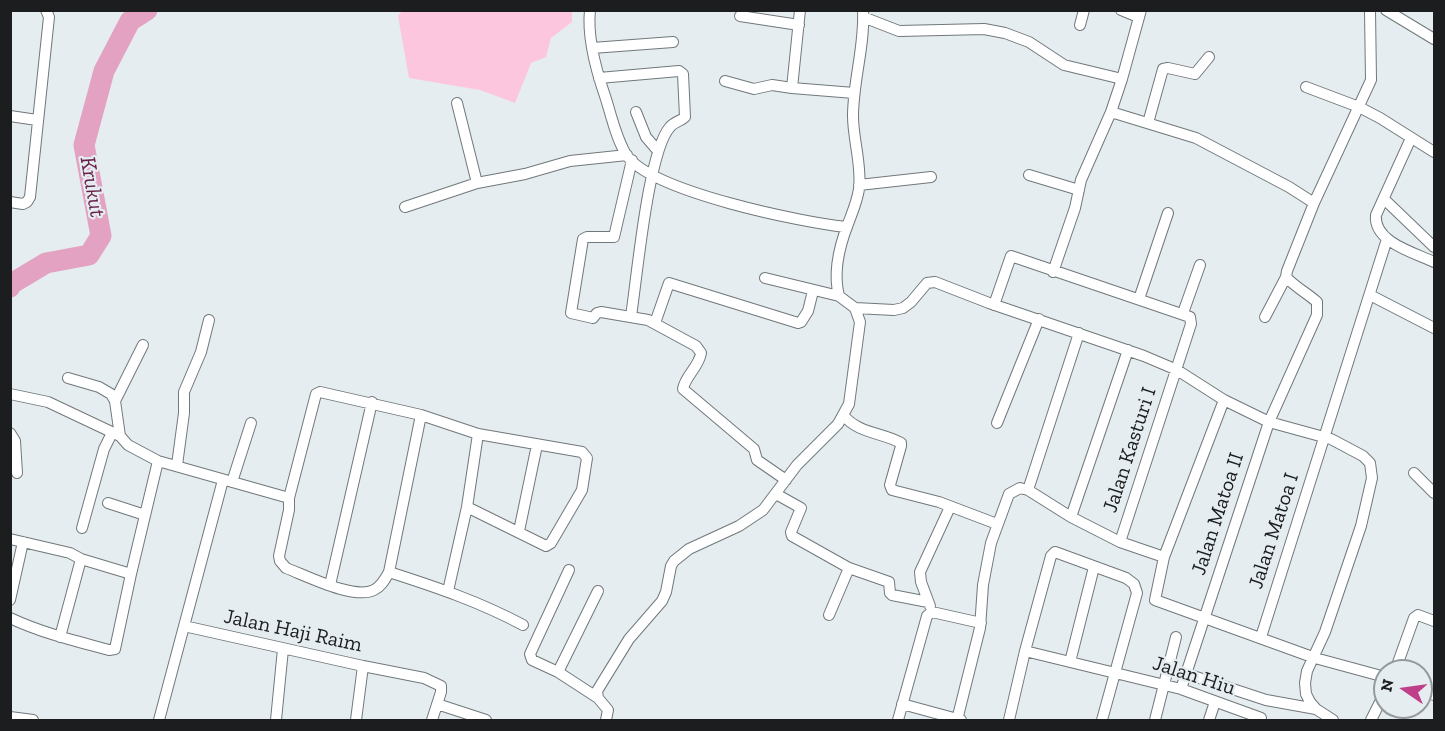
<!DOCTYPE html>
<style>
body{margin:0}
#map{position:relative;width:1445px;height:731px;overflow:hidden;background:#e5edf1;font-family:"Zilla Slab",serif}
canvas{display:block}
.frame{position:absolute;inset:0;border:12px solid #1b1d1f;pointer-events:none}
.north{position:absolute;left:1373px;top:659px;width:60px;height:60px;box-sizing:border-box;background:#e5edf1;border:2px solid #949a9d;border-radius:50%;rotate:283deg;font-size:16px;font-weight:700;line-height:24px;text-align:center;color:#1b1d1f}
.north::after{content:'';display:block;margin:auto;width:21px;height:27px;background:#c03f89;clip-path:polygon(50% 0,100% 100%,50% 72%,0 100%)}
</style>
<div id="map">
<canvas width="1445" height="731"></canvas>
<div class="frame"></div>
<div class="north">N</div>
</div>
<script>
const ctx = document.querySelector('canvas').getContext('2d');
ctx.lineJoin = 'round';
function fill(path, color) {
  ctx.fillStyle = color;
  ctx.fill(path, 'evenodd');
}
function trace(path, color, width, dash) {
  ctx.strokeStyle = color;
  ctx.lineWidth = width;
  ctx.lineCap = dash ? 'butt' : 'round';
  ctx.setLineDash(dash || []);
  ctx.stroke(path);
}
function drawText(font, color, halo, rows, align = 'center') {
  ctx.font = font + ' "Zilla Slab",serif';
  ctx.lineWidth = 4.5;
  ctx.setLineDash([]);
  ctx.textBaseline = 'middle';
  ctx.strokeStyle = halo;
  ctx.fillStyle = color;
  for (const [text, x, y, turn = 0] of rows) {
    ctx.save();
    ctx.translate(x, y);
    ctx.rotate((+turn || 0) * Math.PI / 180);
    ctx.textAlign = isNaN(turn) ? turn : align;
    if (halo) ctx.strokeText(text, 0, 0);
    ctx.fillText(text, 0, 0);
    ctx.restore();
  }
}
fill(new Path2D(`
 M 402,11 L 402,10 L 572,11 L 572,22 L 551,38 L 546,57 L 531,63 L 515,103 L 480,90 L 409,78 L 398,16 Z`), '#fbc6de');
trace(new Path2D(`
 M 10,287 L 11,284 L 46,263 L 89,255 L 101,236 L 84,145 L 104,71 L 130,21 L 147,10`), '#e3a2c1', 21);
const minor = new Path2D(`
 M 590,10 C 587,38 596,70 605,96 C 611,114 616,139 627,156 C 654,192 800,222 846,227
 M 800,10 L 792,88 L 854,93
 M 863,10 C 865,46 853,81 853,116 C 853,140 862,165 859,189 C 857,202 852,213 848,224 C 839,247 833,273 839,296 L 855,308 L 894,310 L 903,308 L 911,302 L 927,283 L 935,282 L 989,303 L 1144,356 L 1177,370 L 1224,400 L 1269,422 L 1331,439 L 1363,456 L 1370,463 L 1372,478 L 1361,526 L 1325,632 L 1307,671 L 1305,683 L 1306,694 L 1310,702 L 1316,709 L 1333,720
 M 1121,10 L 1138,17
 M 1386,10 L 1434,39
 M 740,16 L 799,25
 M 863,17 L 899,31 L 984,29 L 1005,33 L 1029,42 L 1064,65 L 1122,79
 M 1080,25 L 1084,10
 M 592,48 L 673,42
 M 599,78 L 679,71 L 683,74 L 685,117 C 681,121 674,122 670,127 C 648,151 637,278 631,316
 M 725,81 L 754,89 L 772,85 L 792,88
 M 1306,87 L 1359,107 L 1380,118 L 1434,152
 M 457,103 L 477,183
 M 636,112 L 646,137 L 658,151
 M 1111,112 L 1196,138 L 1289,187 L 1314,203
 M 10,116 L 37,120
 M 1148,123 L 1163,69 L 1168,68 L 1195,74 L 1209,57
 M 1411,138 L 1376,215 C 1373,242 1415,253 1434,262
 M 632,160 L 614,237 L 587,237 L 583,239 L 571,313 L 593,318 L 597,313 L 601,312 L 648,320 L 696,346 L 701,353 C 699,367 685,376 683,389 L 754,449 L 757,460 L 786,480
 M 1029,175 L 1079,190
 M 859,185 L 931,177
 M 1384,199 L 1434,247
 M 10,202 L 23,204 L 27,202 L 30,197 L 49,17 L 46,10
 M 405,207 L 477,183 L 525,174 L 570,161 L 627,155
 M 1053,272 L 1075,208 L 1081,180 L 1111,112 L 1122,79 L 1141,10
 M 765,278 L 839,296
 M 1370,295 L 1434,328
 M 1139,299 L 1168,213
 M 994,305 L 1011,256 L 1190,317 L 1191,324 L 1120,542
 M 1183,313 L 1200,265
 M 1265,317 L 1286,277
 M 655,323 L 669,283 L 798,323 L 801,322 L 808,311 L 813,291
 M 1079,333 L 1028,490 L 1071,517 L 1120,542 L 1164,557
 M 68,378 L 99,387 L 111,394 L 115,401 L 120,436 L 128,445 L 158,461 L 289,498 L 289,510 L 279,556 L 280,561 L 286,568 C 307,576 354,600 374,590 C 382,586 385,579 389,572 C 436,587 480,602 523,625
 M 10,394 L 48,402 L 120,436
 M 1224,400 L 1164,557 L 1155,600 L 1315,658 L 1385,677
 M 115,401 L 143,345
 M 843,415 C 859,434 881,432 901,443 L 901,446 L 890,485 L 892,490 L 939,502 L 997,524
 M 997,423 L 1039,319
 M 10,433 L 15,441 L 17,473
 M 177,465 L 184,413 L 184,392 L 201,352 L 209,320
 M 1414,473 L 1434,493
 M 232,482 L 251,423
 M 776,494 L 801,508 L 791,532 L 792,536 L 849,568
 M 289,498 L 316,394 L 320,392 L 421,415 L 478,434 L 582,452 L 587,458 L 582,490 L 551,543 L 546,546 L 467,507
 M 108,503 L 145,515
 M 1071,517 L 1128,350
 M 82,528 L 104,449 L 112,433
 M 519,531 L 537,445
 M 10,539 L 70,553 L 81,559 L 131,574
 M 389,572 L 421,415
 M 330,585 L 372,402
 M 448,591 L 467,507 L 478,434
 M 598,591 L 558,672 L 598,698
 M 10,600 L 23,542
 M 930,606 L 921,582 L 920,572 L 950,507
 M 829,615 L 849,568 L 889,582 L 890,593 L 892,595 L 928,602
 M 10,618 C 42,633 75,641 109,650 L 115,649 L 131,574 L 158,461
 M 184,626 L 363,666 L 424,678 L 441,686 L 441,692 L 432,720
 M 60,637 L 81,559
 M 1261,637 L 1387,239
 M 1025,651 L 1181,689 L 1261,718 L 1260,720
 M 1070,662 L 1094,567
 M 1395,671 L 1414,618 L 1418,615 L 1434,621
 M 558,672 L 532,660 L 530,654 L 569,570
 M 1187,674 L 1266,700 L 1316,709
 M 1181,689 L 1269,422 L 1317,315 L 1317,302 C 1307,293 1295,287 1286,277 L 1287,271 L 1314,203 L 1371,80 L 1370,10
 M 1421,690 L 1434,695
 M 437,704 L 486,720
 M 902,704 L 961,720
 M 10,717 L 33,720
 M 159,720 L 223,480
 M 276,720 L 283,649
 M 356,720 L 363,666
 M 606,720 L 608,710 L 598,698 L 597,691 L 629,639 L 662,601 L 666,592 L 671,566 L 674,561 L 689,549 L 739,526 L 763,510 L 797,465 L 838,424 L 849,404 L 860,322 L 855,308
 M 898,720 L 927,616 L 932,612 L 981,623
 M 957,720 L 980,628 L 983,585 L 991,543 L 1009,494 L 1020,488 L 1028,490
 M 1009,720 L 1025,651 L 1051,556 L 1055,552 L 1126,578 L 1134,584 L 1137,593 L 1102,720
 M 1155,720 L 1176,637
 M 1209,720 L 1215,702
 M 1371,720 L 1385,692`);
trace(minor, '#71787b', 12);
trace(minor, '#fff', 10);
drawText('21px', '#1b1d1f', '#e5edf1', [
 ["Jalan Kasturi I",1130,450,-72],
 ["Jalan Matoa II",1218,514,-72],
 ["Jalan Matoa I",1274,531,-72],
 ["Jalan Haji Raim",293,631,12],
 ["Jalan Hiu",1194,676,18]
]);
drawText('italic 22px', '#681e49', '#e5edf1', [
 ["Krukut",92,187,80]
]);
</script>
